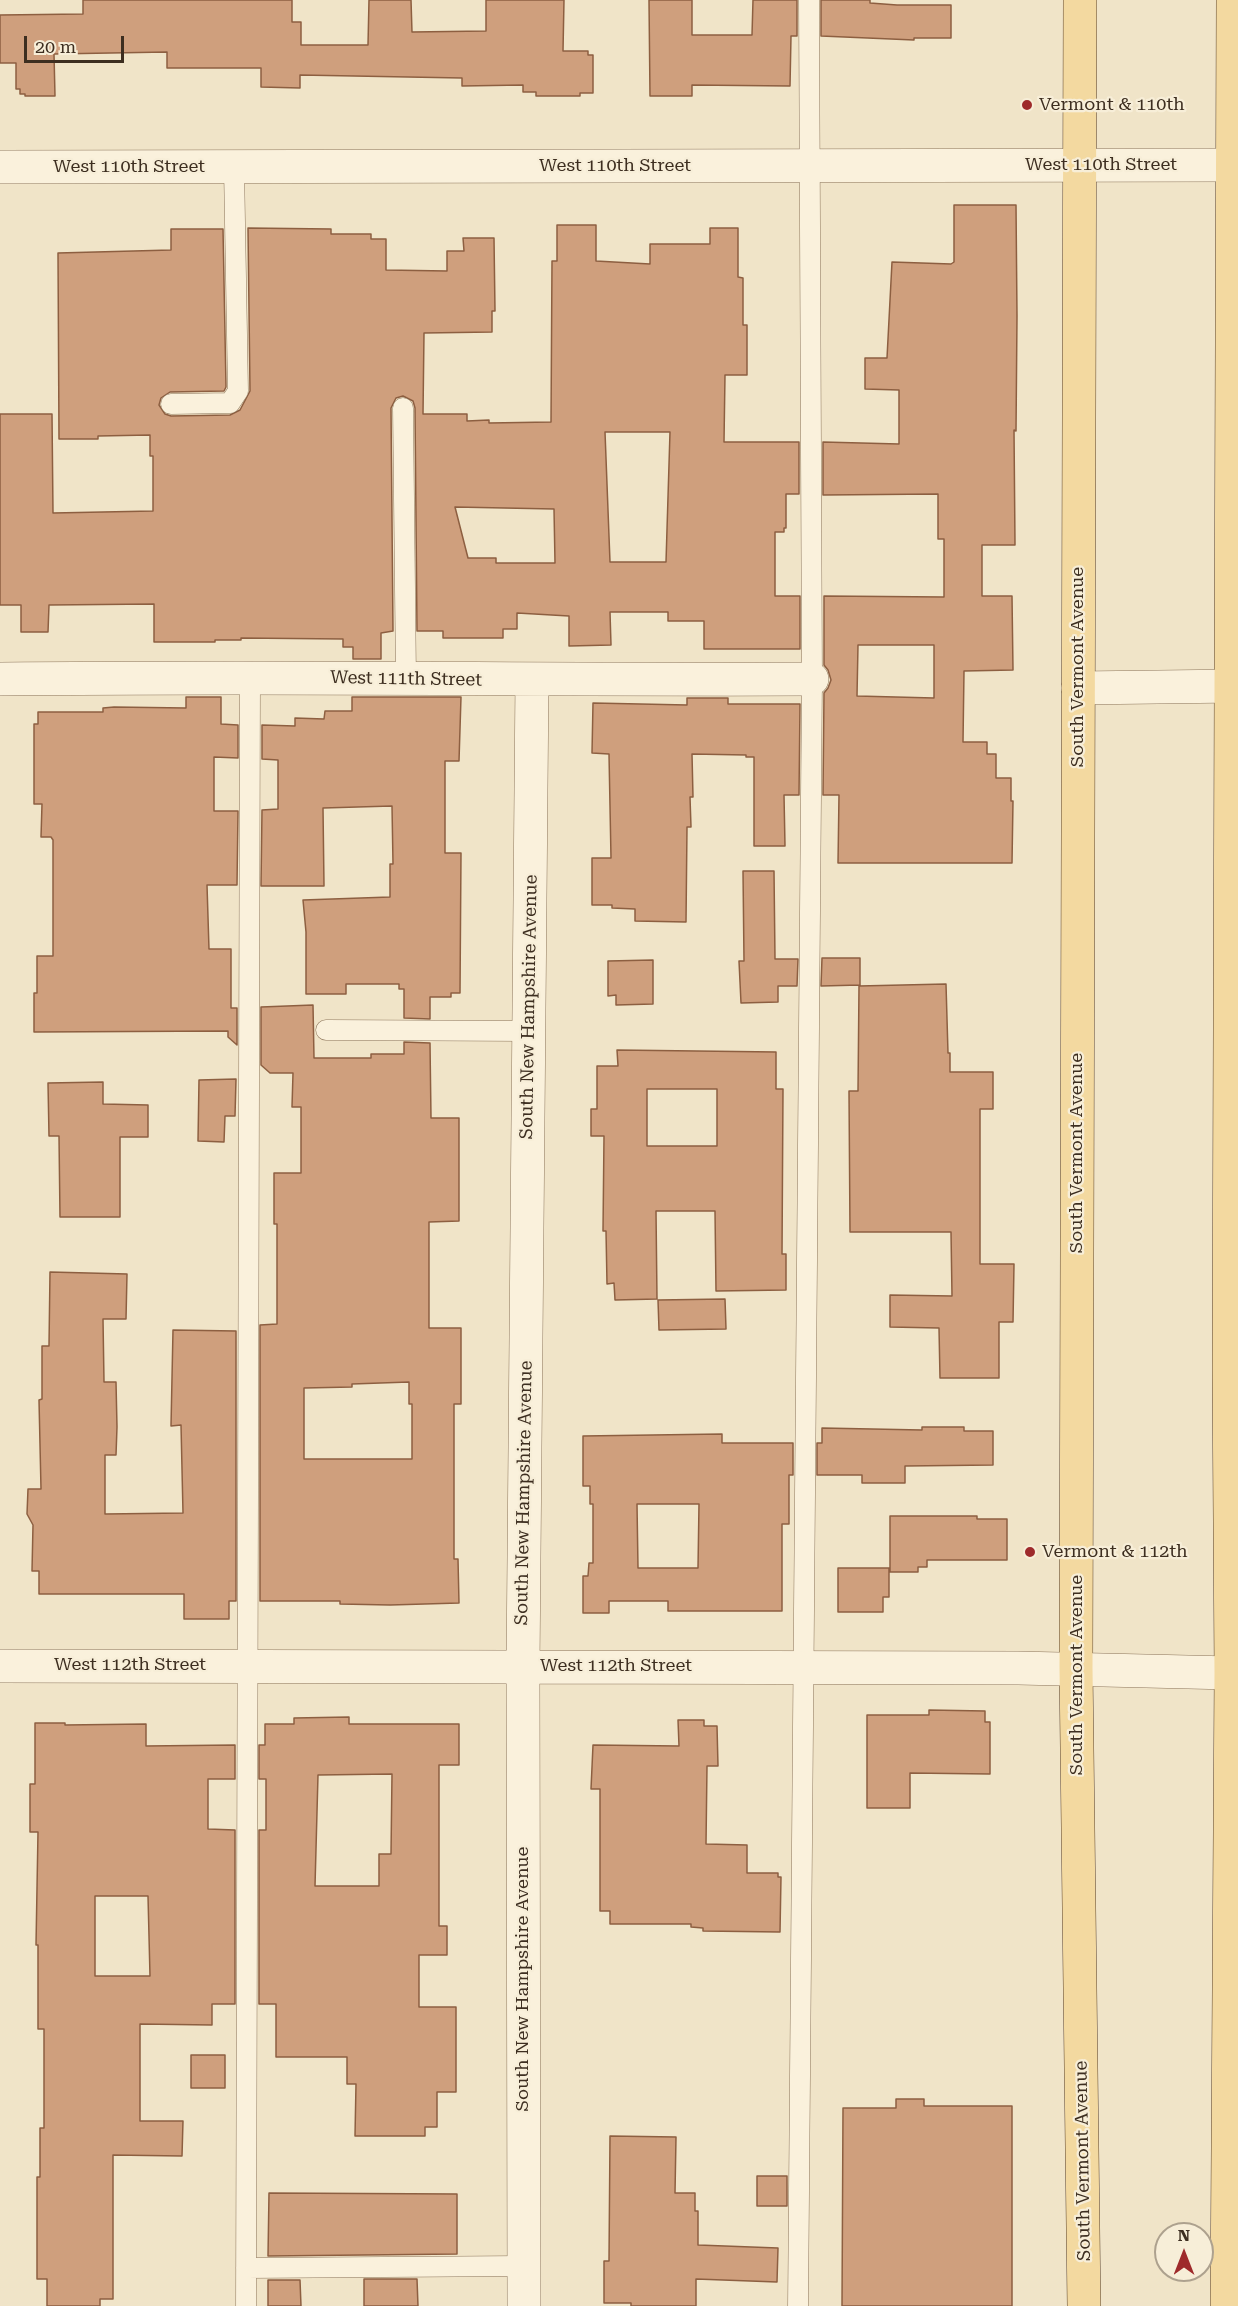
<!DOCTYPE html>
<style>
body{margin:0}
#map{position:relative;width:1238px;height:2306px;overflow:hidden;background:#f0e4c8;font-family:"Roboto Serif",serif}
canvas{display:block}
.north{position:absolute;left:1154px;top:2222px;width:60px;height:60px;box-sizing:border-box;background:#f7eed8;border:2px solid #ada18e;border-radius:50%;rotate:0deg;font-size:16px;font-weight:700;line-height:24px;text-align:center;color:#3d2e20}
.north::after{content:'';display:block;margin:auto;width:21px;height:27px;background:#9e2a2b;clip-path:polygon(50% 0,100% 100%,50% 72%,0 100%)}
.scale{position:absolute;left:24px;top:36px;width:100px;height:27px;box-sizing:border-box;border:3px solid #3d2e20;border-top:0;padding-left:8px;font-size:18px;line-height:21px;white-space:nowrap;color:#3d2e20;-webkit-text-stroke:4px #f7eed8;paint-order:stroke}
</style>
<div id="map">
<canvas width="1238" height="2306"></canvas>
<div class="north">N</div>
<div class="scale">20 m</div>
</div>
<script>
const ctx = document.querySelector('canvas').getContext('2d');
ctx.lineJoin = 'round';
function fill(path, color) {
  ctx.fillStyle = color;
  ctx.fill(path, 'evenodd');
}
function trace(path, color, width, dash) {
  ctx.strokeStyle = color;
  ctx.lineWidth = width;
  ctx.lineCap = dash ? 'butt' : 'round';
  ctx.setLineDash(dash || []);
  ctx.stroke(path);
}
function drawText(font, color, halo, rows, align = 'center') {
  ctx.font = font + ' "Roboto Serif",serif';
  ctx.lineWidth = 4.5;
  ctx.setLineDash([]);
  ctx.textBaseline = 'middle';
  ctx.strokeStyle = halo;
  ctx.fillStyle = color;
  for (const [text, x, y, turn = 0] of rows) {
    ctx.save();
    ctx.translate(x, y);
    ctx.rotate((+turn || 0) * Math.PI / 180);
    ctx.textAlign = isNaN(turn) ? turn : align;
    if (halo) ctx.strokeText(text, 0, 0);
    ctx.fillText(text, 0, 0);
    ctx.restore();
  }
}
const building = new Path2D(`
 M 83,0 L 292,0 L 292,22 L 301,22 L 301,45 L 368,45 L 369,0 L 411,0 L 412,32 L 486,31 L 486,0 L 564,0 L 563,51 L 588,51 L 588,55 L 593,55 L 593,93 L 580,93 L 580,96 L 536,96 L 536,92 L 523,92 L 523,85 L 462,86 L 462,78 L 300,75 L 300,88 L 261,87 L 261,68 L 167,68 L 167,52 L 54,54 L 55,96 L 25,96 L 25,94 L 20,94 L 20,89 L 16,89 L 16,63 L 0,63 L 0,15 L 83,14 Z
 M 649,0 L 692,0 L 692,35 L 752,35 L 753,0 L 797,0 L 797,36 L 791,36 L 790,86 L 692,85 L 692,96 L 650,96 Z
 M 821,0 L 870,0 L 870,3 L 897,5 L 951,5 L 951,38 L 914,38 L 914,40 L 821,36 Z
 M 954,205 L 1016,205 L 1017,316 L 1016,431 L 1014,430 L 1015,545 L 982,545 L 982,596 L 1012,596 L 1013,670 L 964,671 L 963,742 L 987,742 L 987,754 L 996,754 L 996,778 L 1011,778 L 1011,801 L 1013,801 L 1012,863 L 838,863 L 839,795 L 823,795 L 824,693 L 828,688 L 831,680 L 828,670 L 824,665 L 824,596 L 944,597 L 944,539 L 938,539 L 938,494 L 823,495 L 823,442 L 899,444 L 899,390 L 865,389 L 865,358 L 887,358 L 892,262 L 951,264 L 954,262 ZM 858,645 L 934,645 L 934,698 L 857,696 Z
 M 557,225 L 596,225 L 596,261 L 650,264 L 650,244 L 710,244 L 710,228 L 738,228 L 738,277 L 743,278 L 743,325 L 747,325 L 747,375 L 725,375 L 724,442 L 799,442 L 799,494 L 786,494 L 786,528 L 784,528 L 784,532 L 775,532 L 775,596 L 800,596 L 800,649 L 704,649 L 704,621 L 668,621 L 668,612 L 610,612 L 611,645 L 569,646 L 569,616 L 517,613 L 517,629 L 503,629 L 503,638 L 443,638 L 443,631 L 417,631 L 415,408 L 413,401 L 403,396 L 396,398 L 391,408 L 393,631 L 381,633 L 381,659 L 353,659 L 353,647 L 343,647 L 343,639 L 241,638 L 241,640 L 215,640 L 215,642 L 154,642 L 154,604 L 49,605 L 48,632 L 21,632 L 21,605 L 0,605 L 0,414 L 52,414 L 53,513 L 153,511 L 153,456 L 150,456 L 150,435 L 98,436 L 98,439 L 59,439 L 58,253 L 171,250 L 171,229 L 223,229 L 226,387 L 224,391 L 170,392 L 161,398 L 159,405 L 165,414 L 171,416 L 230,415 L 240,410 L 250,391 L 248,228 L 331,229 L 331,234 L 371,234 L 371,239 L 386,239 L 386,270 L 447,271 L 447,251 L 464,251 L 463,238 L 494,238 L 495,311 L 492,311 L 492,332 L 424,333 L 423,414 L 467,414 L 467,421 L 489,420 L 489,423 L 551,422 L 552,261 L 557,261 ZM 605,432 L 670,432 L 666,562 L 610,562 ZM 455,507 L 554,509 L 555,563 L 496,563 L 496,558 L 468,558 Z
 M 186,697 L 221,697 L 221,724 L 238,725 L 238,758 L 214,757 L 214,811 L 238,811 L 237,885 L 207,885 L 209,949 L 231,949 L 231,1008 L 237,1008 L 237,1045 L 228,1037 L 228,1031 L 34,1032 L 34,993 L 37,993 L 37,956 L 53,956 L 53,840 L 51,837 L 41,837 L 42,804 L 34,804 L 34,724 L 38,724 L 38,712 L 103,712 L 103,708 L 114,707 L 186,708 Z
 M 352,697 L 461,697 L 459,761 L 445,761 L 445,853 L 461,853 L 460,993 L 451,993 L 451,997 L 430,997 L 430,1019 L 404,1018 L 404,989 L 399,989 L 399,984 L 346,984 L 346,994 L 306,994 L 306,932 L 303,900 L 390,897 L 390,864 L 393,864 L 392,806 L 323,808 L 324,886 L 261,886 L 262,810 L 278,809 L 278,760 L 262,759 L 262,725 L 295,726 L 295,718 L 324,719 L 325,711 L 352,711 Z
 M 687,698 L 728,698 L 728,704 L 800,704 L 799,795 L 784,795 L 785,846 L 754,846 L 754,757 L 746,757 L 746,755 L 692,754 L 693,797 L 690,797 L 691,827 L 687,827 L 686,922 L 635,921 L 635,909 L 612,908 L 612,905 L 592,905 L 592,858 L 611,858 L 609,754 L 592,753 L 593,703 L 687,705 Z
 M 743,871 L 774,871 L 775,959 L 798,959 L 797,986 L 778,986 L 778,1002 L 741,1003 L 739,961 L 744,961 Z
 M 822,958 L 860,958 L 860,985 L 821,986 Z
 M 653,960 L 653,1004 L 616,1005 L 616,995 L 608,996 L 608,961 Z
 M 946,984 L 948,1053 L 950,1053 L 950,1072 L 993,1072 L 993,1109 L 980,1109 L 980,1264 L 1014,1264 L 1013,1322 L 999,1322 L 999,1378 L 940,1378 L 939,1328 L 890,1327 L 890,1295 L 952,1296 L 951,1232 L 850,1232 L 849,1091 L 858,1091 L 859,986 Z
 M 313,1005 L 314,1058 L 371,1058 L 371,1054 L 404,1054 L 404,1042 L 430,1043 L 431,1118 L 459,1118 L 459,1221 L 429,1222 L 429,1328 L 461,1328 L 461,1404 L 454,1404 L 454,1559 L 458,1559 L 459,1603 L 390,1605 L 340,1604 L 340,1601 L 260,1601 L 260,1325 L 277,1324 L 277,1224 L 274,1224 L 274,1173 L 301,1173 L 301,1107 L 292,1107 L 293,1073 L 270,1073 L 261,1065 L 261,1007 ZM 409,1382 L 409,1404 L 412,1404 L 412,1459 L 304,1459 L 304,1388 L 352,1387 L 352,1384 Z
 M 617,1050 L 776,1052 L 776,1089 L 783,1089 L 782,1254 L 786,1254 L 786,1290 L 716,1291 L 715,1211 L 656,1211 L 657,1299 L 615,1300 L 614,1283 L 607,1284 L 606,1231 L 603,1231 L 604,1136 L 591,1136 L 591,1109 L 597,1109 L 597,1066 L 618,1066 ZM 647,1089 L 717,1089 L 717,1146 L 647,1146 Z
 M 236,1079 L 235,1116 L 225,1116 L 224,1142 L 198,1141 L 199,1080 Z
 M 103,1082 L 103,1104 L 148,1105 L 148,1137 L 120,1137 L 120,1217 L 60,1217 L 59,1136 L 49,1136 L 48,1083 Z
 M 50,1272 L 127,1274 L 126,1319 L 103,1319 L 104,1382 L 116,1382 L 117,1427 L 116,1455 L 105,1455 L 105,1514 L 183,1513 L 181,1425 L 171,1426 L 173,1330 L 236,1331 L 236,1601 L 229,1601 L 229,1619 L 184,1619 L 184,1594 L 39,1594 L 39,1571 L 32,1571 L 33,1525 L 27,1514 L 28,1489 L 41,1489 L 39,1400 L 42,1399 L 42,1346 L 49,1346 Z
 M 725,1299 L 726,1329 L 659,1330 L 658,1300 Z
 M 922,1427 L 964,1427 L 964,1431 L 993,1431 L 993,1465 L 905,1466 L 905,1483 L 862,1483 L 862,1475 L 817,1475 L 817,1443 L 822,1443 L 822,1428 L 922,1430 Z
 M 722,1434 L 722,1443 L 793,1443 L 793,1475 L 789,1475 L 789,1524 L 782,1524 L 782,1611 L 668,1611 L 668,1601 L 609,1601 L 609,1613 L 583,1613 L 583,1576 L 588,1576 L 589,1563 L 593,1563 L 593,1504 L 590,1504 L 590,1486 L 583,1486 L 583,1436 ZM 637,1504 L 699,1504 L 698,1568 L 638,1568 Z
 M 890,1516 L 977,1516 L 977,1519 L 1007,1519 L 1007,1560 L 927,1560 L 927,1567 L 918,1567 L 918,1572 L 890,1572 Z
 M 838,1568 L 889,1568 L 889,1597 L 883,1597 L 883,1612 L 838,1612 Z
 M 929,1710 L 985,1711 L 985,1722 L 990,1722 L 990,1774 L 910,1773 L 910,1808 L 867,1808 L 867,1715 L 929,1715 Z
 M 349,1717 L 349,1724 L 459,1724 L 459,1765 L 439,1765 L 439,1926 L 447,1926 L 447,1955 L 419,1955 L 419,2007 L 456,2007 L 456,2092 L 437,2092 L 437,2127 L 425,2127 L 425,2136 L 355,2136 L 356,2084 L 347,2084 L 347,2057 L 276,2057 L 276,2004 L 259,2004 L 259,1830 L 266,1830 L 266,1779 L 259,1779 L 259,1745 L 265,1745 L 265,1724 L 294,1724 L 294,1718 ZM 392,1774 L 391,1854 L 379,1854 L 379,1886 L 315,1886 L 318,1775 Z
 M 678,1720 L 704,1720 L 704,1726 L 717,1726 L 718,1766 L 707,1766 L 706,1844 L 747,1845 L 747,1873 L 778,1873 L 778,1877 L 781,1877 L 780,1932 L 703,1931 L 703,1928 L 691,1927 L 691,1924 L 610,1924 L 610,1911 L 600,1911 L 600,1789 L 591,1789 L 593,1745 L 679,1746 Z
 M 35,1723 L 65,1723 L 65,1725 L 146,1724 L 146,1746 L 235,1745 L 235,1779 L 208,1779 L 208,1829 L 235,1830 L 235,2004 L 212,2004 L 212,2025 L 140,2024 L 140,2121 L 183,2121 L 182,2156 L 113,2155 L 113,2299 L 100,2299 L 100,2306 L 47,2306 L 47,2279 L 37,2279 L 37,2177 L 40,2177 L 40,2128 L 44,2128 L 44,2029 L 38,2029 L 38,1945 L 36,1945 L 38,1832 L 30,1832 L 30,1784 L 35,1784 ZM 95,1896 L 148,1896 L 150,1976 L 95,1976 Z
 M 191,2055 L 225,2055 L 225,2088 L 191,2088 Z
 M 896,2099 L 924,2099 L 924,2106 L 1012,2106 L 1012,2306 L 842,2306 L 843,2108 L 896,2108 Z
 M 610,2136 L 676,2137 L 675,2193 L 695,2193 L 695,2211 L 698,2211 L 698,2245 L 778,2248 L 777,2282 L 696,2279 L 696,2306 L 631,2306 L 631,2303 L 604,2303 L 604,2261 L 609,2261 Z
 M 757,2176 L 787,2176 L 787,2206 L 757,2206 Z
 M 269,2193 L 457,2194 L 457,2254 L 268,2256 Z
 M 364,2279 L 417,2279 L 418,2306 L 364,2306 Z
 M 268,2280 L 300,2280 L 301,2306 L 268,2306 Z`);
fill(building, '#cf9f7d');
trace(building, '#8d5f41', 1.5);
const service = new Path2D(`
 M 171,404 L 230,403 L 238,391 L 234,167
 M 403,408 L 406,679
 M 326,1030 L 529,1031
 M 246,2268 L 524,2266
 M 246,2306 L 250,677
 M 798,2306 L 812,679 L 809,0`);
const minor = new Path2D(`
 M 0,679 C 271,676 542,680 812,679
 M 1078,688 L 1238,686
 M 0,1666 L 1018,1668 L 1231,1673
 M 524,2306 L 523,1665 L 532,680`);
const tertiary = new Path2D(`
 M 0,167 L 1231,165`);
const primary = new Path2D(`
 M 1080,0 L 1076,1668 L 1084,2306
 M 1227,2306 L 1231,1673 L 1229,1370 L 1233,0`);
trace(service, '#8d765c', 21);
trace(minor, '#8d765c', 34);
trace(tertiary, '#8d765c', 34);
trace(primary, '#5b4430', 34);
trace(service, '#faf1dc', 20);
trace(minor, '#faf1dc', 33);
trace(tertiary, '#faf1dc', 33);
trace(primary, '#f3d9a0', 33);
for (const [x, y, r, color] of [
 [1027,105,6,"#9e2a2b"],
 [1030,1552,6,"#9e2a2b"]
]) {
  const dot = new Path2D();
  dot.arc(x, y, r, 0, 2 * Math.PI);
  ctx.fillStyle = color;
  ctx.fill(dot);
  trace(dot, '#f7eed8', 2);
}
drawText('18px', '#3d2e20', '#f7eed8', [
 ["Vermont & 110th",1039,105],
 ["Vermont & 112th",1042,1552]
], 'left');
drawText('18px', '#3d2e20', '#f7eed8', [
 ["West 110th Street",1101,165],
 ["West 110th Street",615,166],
 ["West 110th Street",129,167],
 ["South Vermont Avenue",1078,667,-90],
 ["West 111th Street",406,679,1],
 ["South New Hampshire Avenue",529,1007,-89],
 ["South Vermont Avenue",1077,1153,-90],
 ["South New Hampshire Avenue",524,1493,-89],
 ["West 112th Street",130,1665],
 ["West 112th Street",616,1666],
 ["South Vermont Avenue",1077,1675,-90],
 ["South New Hampshire Avenue",523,1979,-90],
 ["South Vermont Avenue",1083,2161,-91]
]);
</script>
